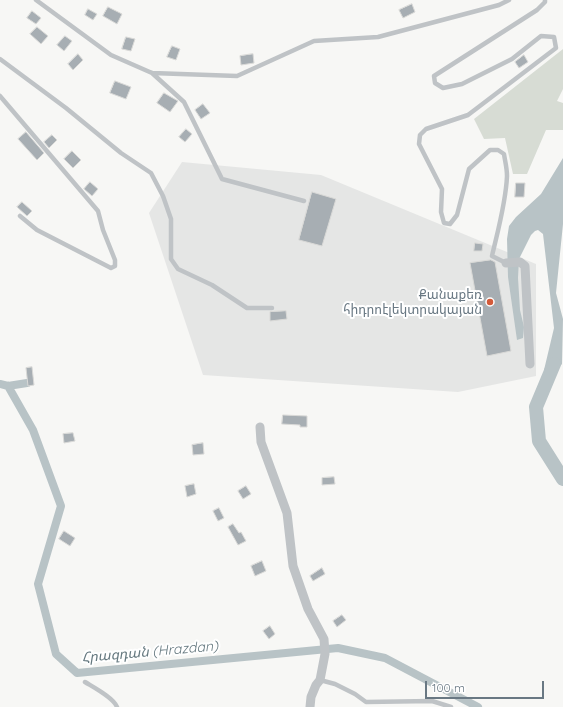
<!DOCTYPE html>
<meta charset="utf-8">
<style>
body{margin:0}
#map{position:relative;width:563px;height:707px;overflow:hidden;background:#f7f7f5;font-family:Quicksand,sans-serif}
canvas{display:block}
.scale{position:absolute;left:425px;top:681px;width:119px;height:18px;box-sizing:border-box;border:2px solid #697883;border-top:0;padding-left:5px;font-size:12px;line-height:14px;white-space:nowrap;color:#697883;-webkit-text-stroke:3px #fff;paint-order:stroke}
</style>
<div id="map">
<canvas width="563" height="707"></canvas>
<div class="scale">100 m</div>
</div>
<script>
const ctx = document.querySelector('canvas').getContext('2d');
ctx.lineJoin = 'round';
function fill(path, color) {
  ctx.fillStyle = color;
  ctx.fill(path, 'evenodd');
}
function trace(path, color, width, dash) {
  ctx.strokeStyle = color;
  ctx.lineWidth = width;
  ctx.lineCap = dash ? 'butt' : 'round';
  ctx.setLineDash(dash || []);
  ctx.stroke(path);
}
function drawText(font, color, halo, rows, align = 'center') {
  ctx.font = font + ' Quicksand,"Noto Sans Armenian",sans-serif';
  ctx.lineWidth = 4;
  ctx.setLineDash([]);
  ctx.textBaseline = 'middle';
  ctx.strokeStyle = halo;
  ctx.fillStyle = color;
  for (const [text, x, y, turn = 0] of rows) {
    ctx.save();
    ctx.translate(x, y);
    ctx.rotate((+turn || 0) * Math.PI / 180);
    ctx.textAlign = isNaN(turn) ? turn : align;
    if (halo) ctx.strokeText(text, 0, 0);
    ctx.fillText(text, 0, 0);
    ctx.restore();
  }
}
fill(new Path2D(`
 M 182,162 L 321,175 L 536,264 L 536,376 L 458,392 L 203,375 L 149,213 Z`), '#e5e6e5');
fill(new Path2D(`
 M 563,49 L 563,89 L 557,101 L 563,103 L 563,130 L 546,130 L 527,174 L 513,174 L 505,138 L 484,139 L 474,119 Z`), '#d7dcd4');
fill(new Path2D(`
 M 563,158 L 563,224 L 556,293 L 563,319 L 562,364 L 547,382 L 544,370 L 554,328 L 543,234 L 538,230 L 535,231 L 531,235 L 519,259 L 518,278 L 520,310 L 524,327 L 523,338 L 517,340 L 508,277 L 507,239 L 509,226 L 516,217 L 541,194 Z`), '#b8c3c6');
trace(new Path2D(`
 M 0,384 L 8,386 L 27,383
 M 8,386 L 33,430 L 61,506 L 38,584 L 56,654 L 77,673 L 338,648 L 385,658 L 478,707`), '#b8c3c6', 8);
trace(new Path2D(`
 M 554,364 L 536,407 L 539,441 L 563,479`), '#b8c3c6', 14);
const building = new Path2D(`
 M 412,4 L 415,12 L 403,18 L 399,10 Z
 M 108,7 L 122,14 L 117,24 L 103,16 Z
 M 88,9 L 97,14 L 93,20 L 85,15 Z
 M 32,11 L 41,18 L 36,24 L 27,18 Z
 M 37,27 L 48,36 L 41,44 L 30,34 Z
 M 65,36 L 72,41 L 64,51 L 57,45 Z
 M 126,37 L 135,39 L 131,51 L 122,49 Z
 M 172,46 L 180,49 L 176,60 L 167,57 Z
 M 78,54 L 83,60 L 73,70 L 68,64 Z
 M 253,54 L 254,63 L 241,65 L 240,56 Z
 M 524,55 L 528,62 L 519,68 L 515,62 Z
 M 115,81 L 131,87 L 126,99 L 110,93 Z
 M 164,93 L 178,101 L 170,112 L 157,103 Z
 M 203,104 L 210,113 L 201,119 L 195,110 Z
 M 186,129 L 192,134 L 185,142 L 179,137 Z
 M 26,132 L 44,153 L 37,160 L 18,139 Z
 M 52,135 L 57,140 L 49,148 L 44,142 Z
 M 72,151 L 81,160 L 73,168 L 64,159 Z
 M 90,182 L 98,189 L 92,196 L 84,189 Z
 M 516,183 L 525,183 L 524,197 L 515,197 Z
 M 312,192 L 336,199 L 322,246 L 299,240 Z
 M 22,202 L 32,211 L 27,216 L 17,207 Z
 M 475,243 L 483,244 L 482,251 L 474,251 Z
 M 491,260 L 495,262 L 511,351 L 487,356 L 470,263 Z
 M 286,311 L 287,319 L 270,321 L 270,312 Z
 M 32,367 L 34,385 L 28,386 L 26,368 Z
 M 283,415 L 307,416 L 307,427 L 300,427 L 300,425 L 282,424 Z
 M 73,433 L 75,441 L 64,443 L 63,434 Z
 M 203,443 L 204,454 L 193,455 L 192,445 Z
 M 334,477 L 335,484 L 322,485 L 322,478 Z
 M 194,484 L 196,494 L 187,497 L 185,486 Z
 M 246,486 L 251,494 L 243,499 L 238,491 Z
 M 219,508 L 224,518 L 218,521 L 213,511 Z
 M 233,524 L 239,533 L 241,532 L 246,541 L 238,545 L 228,527 Z
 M 64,531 L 75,538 L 70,546 L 59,539 Z
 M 262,561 L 266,571 L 255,576 L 251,566 Z
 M 322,568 L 325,574 L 313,581 L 310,576 Z
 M 342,615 L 346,620 L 337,627 L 333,621 Z
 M 270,626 L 275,634 L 269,639 L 263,631 Z`);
fill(building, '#a7aeb3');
trace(building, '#d9d9d7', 1);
trace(new Path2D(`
 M 36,0 L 111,55 L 152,73 L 237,76 L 314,41 L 378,37 L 499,5 L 509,0
 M 0,59 L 66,108 L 121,153 L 151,173 L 163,196 L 171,219 L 171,259 L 178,269 L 212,285 L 247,308 L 272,308
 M 152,73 L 184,102 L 222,179 L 304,201
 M 0,96 L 98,211 L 103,230 L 115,260 L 115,266 L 111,268 L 37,230 L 20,216
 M 506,263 L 492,256 C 498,230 506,202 507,176 C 507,168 505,161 504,154 L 498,150 L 490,150 L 469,169 L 457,215 L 450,224 L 444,223 L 441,212 L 442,189 L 419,144 L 420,135 L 426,129 L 468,115 L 556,48 L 554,37 L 541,36 L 512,59 L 462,84 L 443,88 L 435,83 L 434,76 L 537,10 L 545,2 L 545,0
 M 320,680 L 335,684 L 355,694 L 366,702 L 432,701 L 451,707
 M 85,682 C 93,687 114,698 117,707`), '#bfc3c6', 4.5);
trace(new Path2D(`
 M 506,263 L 520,262 L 525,266 L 530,364
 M 260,427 L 261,442 L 287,513 L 293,566 L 308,609 L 324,639 L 325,654 L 320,680 L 316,685 L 311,697 L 310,707`), '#bfc3c6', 9);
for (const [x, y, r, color] of [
 [490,302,4,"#d35a39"]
]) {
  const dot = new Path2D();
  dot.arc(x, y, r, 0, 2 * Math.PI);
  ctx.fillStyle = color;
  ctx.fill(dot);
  trace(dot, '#fff', 1.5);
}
drawText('13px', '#697883', '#fff', [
 ["Քանաքեռ",482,295],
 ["հիդրոէլեկտրակայան",482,310]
], 'right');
drawText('italic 14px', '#65787f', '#fff', [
 ["Հրազդան (Hrazdan)",150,652,-5]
]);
</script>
